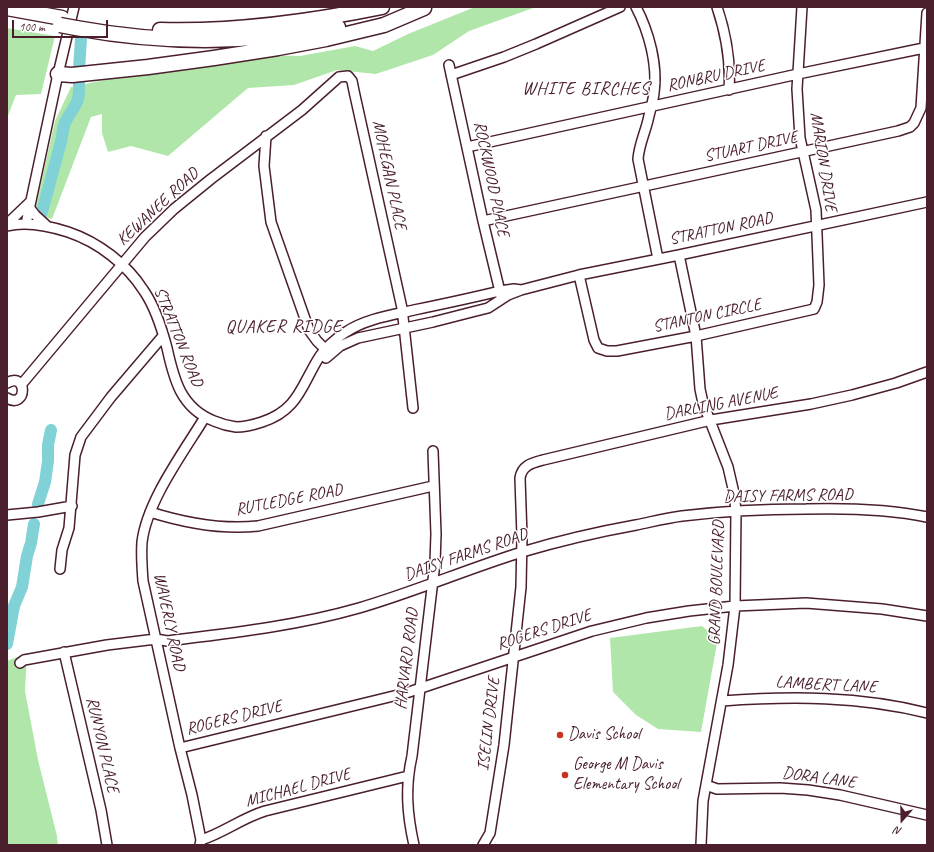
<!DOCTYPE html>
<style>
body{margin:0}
#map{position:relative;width:934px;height:852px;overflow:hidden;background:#fff;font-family:Caveat,sans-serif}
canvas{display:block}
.frame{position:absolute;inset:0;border:8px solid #4a1f2b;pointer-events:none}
.north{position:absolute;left:882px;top:800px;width:40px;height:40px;-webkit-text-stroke:3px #fff;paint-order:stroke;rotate:200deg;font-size:11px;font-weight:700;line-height:16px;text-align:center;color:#4a1f2b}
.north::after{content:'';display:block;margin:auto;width:14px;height:18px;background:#4a1f2b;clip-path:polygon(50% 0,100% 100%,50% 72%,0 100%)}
.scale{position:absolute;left:12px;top:20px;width:96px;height:18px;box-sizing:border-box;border:2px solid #4a1f2b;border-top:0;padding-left:5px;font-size:12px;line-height:14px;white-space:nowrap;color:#4a1f2b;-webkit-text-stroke:3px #fff;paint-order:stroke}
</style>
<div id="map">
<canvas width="934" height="852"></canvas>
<div class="frame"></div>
<div class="north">N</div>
<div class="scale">100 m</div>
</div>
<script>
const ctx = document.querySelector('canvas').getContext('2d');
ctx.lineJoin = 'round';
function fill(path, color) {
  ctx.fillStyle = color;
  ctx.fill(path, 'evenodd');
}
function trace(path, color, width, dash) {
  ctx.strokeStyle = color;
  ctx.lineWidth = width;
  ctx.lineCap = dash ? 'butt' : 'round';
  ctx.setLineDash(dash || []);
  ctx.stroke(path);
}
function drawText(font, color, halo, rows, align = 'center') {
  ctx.font = font + ' Caveat,sans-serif';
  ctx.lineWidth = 3;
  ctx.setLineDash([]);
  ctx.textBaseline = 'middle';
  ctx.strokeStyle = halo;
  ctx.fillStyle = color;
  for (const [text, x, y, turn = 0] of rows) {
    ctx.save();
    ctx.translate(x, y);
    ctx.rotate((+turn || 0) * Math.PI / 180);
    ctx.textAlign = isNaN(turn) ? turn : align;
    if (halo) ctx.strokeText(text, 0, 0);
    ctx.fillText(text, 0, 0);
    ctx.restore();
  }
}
fill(new Path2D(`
 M 475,7 L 536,7 L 469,31 L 433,55 L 376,74 L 337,70 L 294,85 L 248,88 L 168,156 L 131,146 L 108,152 L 102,133 L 102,114 L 91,117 L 52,219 L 34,214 L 55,121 L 71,87 L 109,79 L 204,66 L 262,55 L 300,56 L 355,46 L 373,51 L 408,34 Z
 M 7,28 L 55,36 L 41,94 L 16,95 L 7,118 Z
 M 702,626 L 712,635 L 717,643 L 701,732 L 658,729 L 636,715 L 613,692 L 610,638 Z
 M 27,653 L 25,691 L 38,760 L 57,836 L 58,845 L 7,845 L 7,661 Z`), '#b0e6a9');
trace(new Path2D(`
 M 79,69 L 81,39
 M 42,212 L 62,138 C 63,121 68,118 76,104 C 80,97 79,89 79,82
 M 38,504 L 45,482 L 48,461 L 48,445 L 51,430
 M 7,644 L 14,606 L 22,587 L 27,556 L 31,543 L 34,524`), '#80d2d7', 12);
const minor = new Path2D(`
 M 636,7 C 649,32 658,65 654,93 C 653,102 650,111 648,120 C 645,133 639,145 638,159 L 658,259
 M 717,7 C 726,34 731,61 729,90
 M 449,65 L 483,221 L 501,296
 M 451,75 L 504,57 L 536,44 L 620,7
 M 266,136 L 264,166 L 271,222 L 309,330 L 317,341 L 329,353
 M 467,147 L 798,74 L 924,48
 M 29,207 L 35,215 L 47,226
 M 483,221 L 898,131 L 910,127 L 914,123 L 921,108 L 927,13
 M 7,224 L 30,202
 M 26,224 L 58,74 L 74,7
 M 7,226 C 27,221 49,226 68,232 C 98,242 127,264 144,291 C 155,307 162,329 167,348 C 174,380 181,408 214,421 C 221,424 228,426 236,427 C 245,427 253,425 262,422 C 297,411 301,387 318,359 C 324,349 336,338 346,332 C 365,319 392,315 414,310 C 443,304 471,298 500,291 L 514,289 L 521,290
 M 679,255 L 696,336 L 700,389 L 703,403 L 728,467 L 734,493 L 736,511 L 735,606 L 728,665 L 703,801 L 701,845
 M 579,275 L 594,340 L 598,348 L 607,351 L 617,351 L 696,336 L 814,309 L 817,302 L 819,285 L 816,210 L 800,138 L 797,89 L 802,7
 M 326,358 L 340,346 L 358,338 L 433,322 L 472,312 L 488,308 L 508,295 L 521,290 L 579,275 L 679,255 L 927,202
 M 7,383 C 28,371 27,410 7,398
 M 21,385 L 145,237 L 174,209 L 211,179 L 302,110 L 339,77 L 348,76 L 352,81 L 354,91 L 402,308 L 413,408
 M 150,512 C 185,523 221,530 258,526 L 433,486
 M 7,515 L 38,512 L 72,506
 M 60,569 L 62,550 L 69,528 L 75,455 L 81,437 L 111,397 L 163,336
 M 64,652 L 101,810 L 107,845
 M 20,663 L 24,660 L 107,645 L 156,639 L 167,641 C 232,633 296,626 359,608 C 414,592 467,569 522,552 C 559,541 597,532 636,525 C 651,522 666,518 682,516 C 723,511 765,509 806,509 C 846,508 888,509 927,517
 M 722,701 C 791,696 860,696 927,713
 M 180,748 L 406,693 L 592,631 L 646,618 L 689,611 L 735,606 L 806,603 L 882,609 L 927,616
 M 706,785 L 717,789 L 780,788 L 808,790 L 840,795 L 927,815
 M 201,840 C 223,833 242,818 265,811 L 408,776
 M 200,845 L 201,840 L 192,795 L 180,748 L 143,581 C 142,568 141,555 142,542 C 147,501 183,453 205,417
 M 414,845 C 407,814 405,787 412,756 L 435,563 L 436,534 L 433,451
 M 483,845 L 490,833 L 504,745 L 521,587 L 522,537 L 520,478 C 522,465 532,463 543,460 L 711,420 L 811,404 L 852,395 L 896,383 L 927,372`);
const highway = new Path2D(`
 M 7,8 L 62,18
 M 76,28 C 163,44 251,44 338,27
 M 160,30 C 235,32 309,22 382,7
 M 58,74 L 72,75 L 148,67 L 214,58 L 278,48 L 326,39 L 384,25 L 424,8`);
trace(minor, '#4a1f2b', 12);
trace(highway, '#4a1f2b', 17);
trace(minor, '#fff', 9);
trace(highway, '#fff', 14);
const highwayBridge = new Path2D(`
 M 60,25 L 76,28`);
trace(highwayBridge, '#4a1f2b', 17, []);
trace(highwayBridge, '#fff', 14);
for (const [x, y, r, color] of [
 [560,735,4,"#c8321e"],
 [565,775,4,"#c8321e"]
]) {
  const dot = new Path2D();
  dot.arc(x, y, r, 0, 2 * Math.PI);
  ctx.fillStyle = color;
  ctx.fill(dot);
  trace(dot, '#fff', 1.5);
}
drawText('17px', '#4a1f2b', '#fff', [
 ["RONBRU DRIVE",716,76,-12],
 ["STUART DRIVE",751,147,-12],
 ["MARION DRIVE",823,162,81],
 ["MOHEGAN PLACE",389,175,78],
 ["ROCKWOOD PLACE",491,179,78],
 ["KEWANEE ROAD",158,207,-43],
 ["STRATTON ROAD",721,229,-12],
 ["STANTON CIRCLE",707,316,-12],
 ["STRATTON ROAD",178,337,68],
 ["DARLING AVENUE",721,404,-11],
 ["DAISY FARMS ROAD",788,496,-1],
 ["RUTLEDGE ROAD",289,500,-11],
 ["DAISY FARMS ROAD",466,555,-19],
 ["GRAND BOULEVARD",717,583,-88],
 ["WAVERLY ROAD",169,622,78],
 ["ROGERS DRIVE",544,630,-18],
 ["HARVARD ROAD",407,659,-83],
 ["LAMBERT LANE",826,685,3],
 ["ROGERS DRIVE",234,718,-14],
 ["ISELIN DRIVE",489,724,-83],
 ["RUNYON PLACE",102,745,77],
 ["DORA LANE",819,778,8],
 ["MICHAEL DRIVE",298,788,-15]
]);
drawText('17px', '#4a1f2b', '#fff', [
 ["Davis School",568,735],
 ["George M Davis",573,765],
 ["Elementary School",573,785]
], 'left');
ctx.letterSpacing = '1px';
drawText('18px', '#4a1f2b', '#fff', [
 ["WHITE BIRCHES",586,89],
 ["QUAKER RIDGE",284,327]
]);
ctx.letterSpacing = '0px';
</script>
